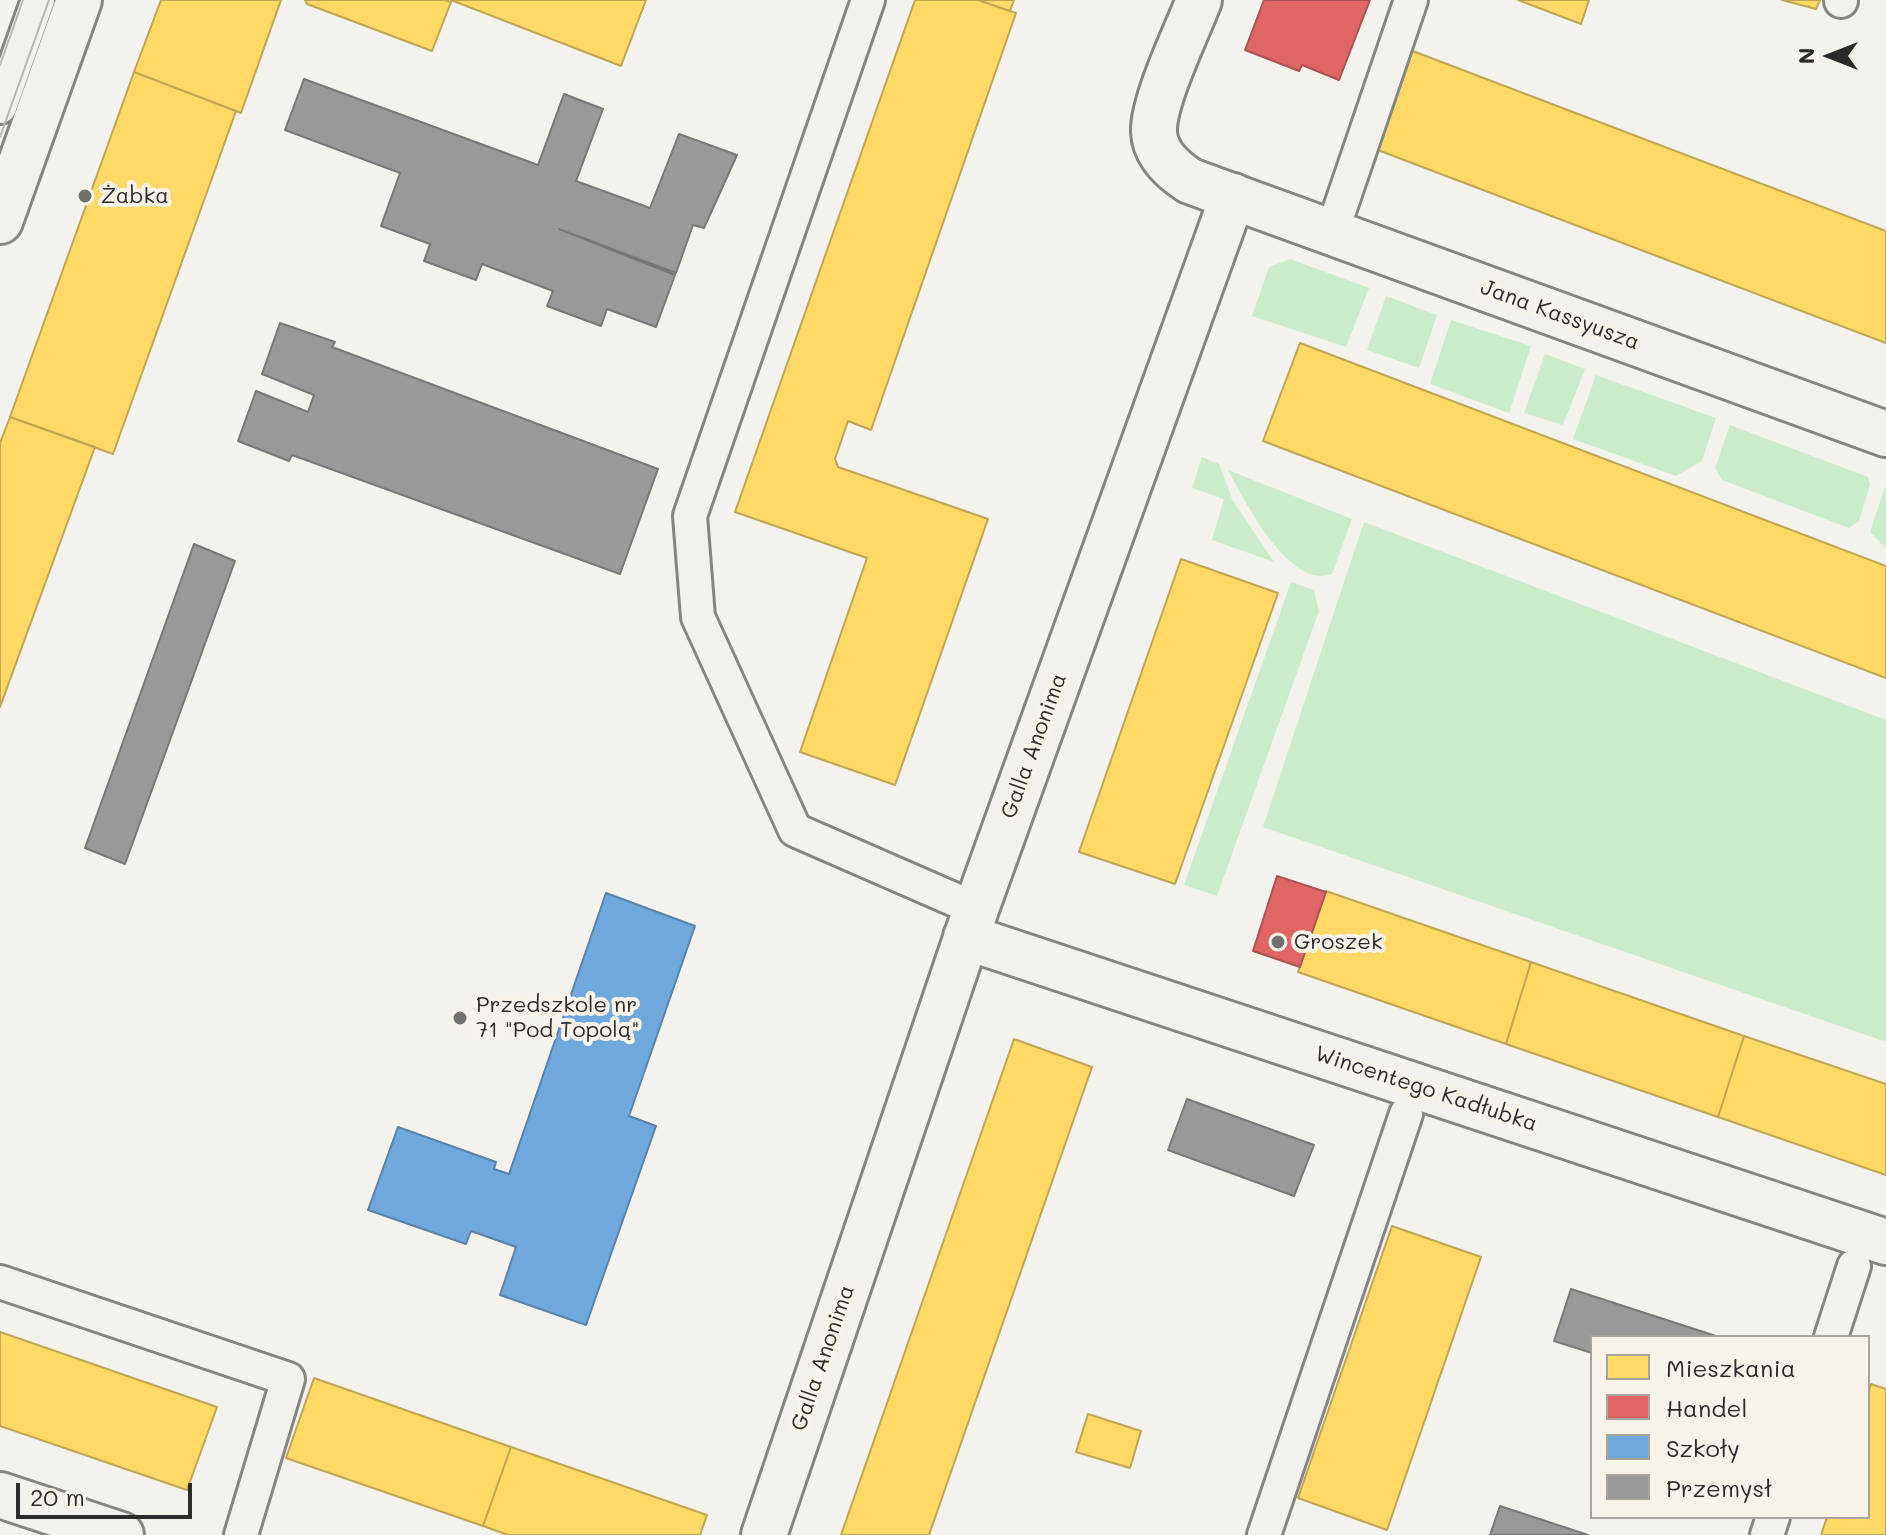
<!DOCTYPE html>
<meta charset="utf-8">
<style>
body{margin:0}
#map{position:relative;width:1886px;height:1535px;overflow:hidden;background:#f4f2ec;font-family:Mali,sans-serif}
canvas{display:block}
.legend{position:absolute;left:1590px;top:1335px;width:280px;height:184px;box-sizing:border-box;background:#f7f3e8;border:2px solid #a5a39c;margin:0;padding:10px 14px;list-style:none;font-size:24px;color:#2b2b2b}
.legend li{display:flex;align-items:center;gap:16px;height:40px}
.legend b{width:40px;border:2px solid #a5a39c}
.north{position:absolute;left:1790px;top:16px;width:80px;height:80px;-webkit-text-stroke:6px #f7f3e8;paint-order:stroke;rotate:270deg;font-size:22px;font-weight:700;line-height:32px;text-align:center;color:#2b2b2b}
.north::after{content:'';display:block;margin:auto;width:28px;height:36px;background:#2b2b2b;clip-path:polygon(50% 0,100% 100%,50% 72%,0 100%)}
.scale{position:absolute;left:16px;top:1483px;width:176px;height:36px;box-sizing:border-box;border:4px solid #2b2b2b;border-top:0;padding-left:10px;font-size:24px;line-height:28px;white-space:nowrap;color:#2b2b2b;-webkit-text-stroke:6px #f7f3e8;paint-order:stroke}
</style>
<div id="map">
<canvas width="1886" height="1535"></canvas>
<ul class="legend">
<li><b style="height:22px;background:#ffd966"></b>Mieszkania</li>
<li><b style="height:22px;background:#e06666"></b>Handel</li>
<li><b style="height:22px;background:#6fa8dc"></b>Szkoły</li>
<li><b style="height:22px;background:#999"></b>Przemysł</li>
</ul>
<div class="north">N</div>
<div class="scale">20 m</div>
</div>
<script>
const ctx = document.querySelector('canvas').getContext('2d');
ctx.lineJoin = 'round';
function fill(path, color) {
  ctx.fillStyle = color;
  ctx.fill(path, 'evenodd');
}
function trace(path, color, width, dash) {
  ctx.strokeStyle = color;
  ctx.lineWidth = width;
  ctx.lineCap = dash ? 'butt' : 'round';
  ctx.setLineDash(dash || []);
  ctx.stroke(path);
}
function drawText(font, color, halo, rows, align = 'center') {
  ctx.font = font + ' Mali,sans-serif';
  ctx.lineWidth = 8;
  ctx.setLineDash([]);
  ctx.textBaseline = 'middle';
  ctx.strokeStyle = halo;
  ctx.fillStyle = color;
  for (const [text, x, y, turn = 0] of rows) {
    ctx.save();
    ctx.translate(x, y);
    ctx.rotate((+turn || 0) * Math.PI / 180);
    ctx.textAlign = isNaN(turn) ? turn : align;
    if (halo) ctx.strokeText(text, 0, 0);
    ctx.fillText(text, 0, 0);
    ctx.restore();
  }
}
fill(new Path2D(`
 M 1290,259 L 1369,288 L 1346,347 L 1252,316 L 1269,267 Z
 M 1386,296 L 1437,315 L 1419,368 L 1367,350 Z
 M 1451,320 L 1531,346 L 1509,413 L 1430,384 Z
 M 1545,354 L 1585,369 L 1563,425 L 1524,413 Z
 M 1596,375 L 1716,418 L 1702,461 L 1676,476 L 1573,439 Z
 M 1730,425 L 1868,477 L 1870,485 L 1859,521 L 1849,528 L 1722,480 L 1715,468 Z
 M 1202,457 L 1219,464 L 1233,501 L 1274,562 L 1212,540 L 1224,499 L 1192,488 Z
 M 1228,470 L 1352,519 L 1332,574 C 1289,590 1245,501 1228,470 Z
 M 1885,487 L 1886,488 L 1886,548 L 1870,532 Z
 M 1364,522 L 1886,720 L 1886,1042 L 1263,827 Z
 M 1291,582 L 1314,590 L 1319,611 L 1217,896 L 1184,885 Z`), '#caeccb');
const homes = new Path2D(`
 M 161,0 L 281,0 L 241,113 L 134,72 Z
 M 305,0 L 445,0 L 451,2 L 432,51 L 307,4 Z
 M 451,0 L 646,0 L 621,66 Z
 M 915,0 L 978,0 L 1016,13 L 871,430 L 848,421 L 835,459 L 838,467 L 988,519 L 895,785 L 800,752 L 867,558 L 735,512 Z
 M 978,0 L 1014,0 L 1010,11 Z
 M 1518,0 L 1589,0 L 1581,24 Z
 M 1782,0 L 1820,0 L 1816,9 Z
 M 1410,50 L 1886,231 L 1886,343 L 1375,149 Z
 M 134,72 L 236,111 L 113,454 L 10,417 Z
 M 1300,343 L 1886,566 L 1886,678 L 1263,441 Z
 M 10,417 L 95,447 L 0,707 L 0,443 Z
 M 1181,559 L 1278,593 L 1175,884 L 1079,852 Z
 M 1326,891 L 1531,962 L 1506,1044 L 1298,972 Z
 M 1531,962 L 1744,1036 L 1718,1117 L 1506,1044 Z
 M 1744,1036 L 1886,1084 L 1886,1175 L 1718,1117 Z
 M 1014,1039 L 1092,1067 L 929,1535 L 841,1535 Z
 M 1392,1226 L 1481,1257 L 1387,1530 L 1298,1498 Z
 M 0,1332 L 217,1407 L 187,1490 L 0,1426 Z
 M 314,1378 L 511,1447 L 483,1526 L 286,1458 Z
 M 1871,1384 L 1886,1389 L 1886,1535 L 1821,1535 L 1827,1517 L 1868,1517 L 1868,1393 Z
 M 1088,1414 L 1141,1431 L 1130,1468 L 1076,1452 Z
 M 511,1447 L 707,1515 L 700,1535 L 508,1535 L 483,1526 Z`);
fill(homes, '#ffd966');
trace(homes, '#bfa554', 2);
const shops = new Path2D(`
 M 1264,0 L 1370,0 L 1339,80 L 1302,65 L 1299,71 L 1245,50 Z
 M 1277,876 L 1326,892 L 1300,967 L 1253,951 Z`);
fill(shops, '#e06666');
trace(shops, '#aa5454', 2);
const schools = new Path2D(`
 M 606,893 L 695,926 L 629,1116 L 656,1126 L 586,1325 L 500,1295 L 516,1247 L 471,1231 L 466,1244 L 368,1210 L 398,1127 L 496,1162 L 494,1169 L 509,1174 Z`);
fill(schools, '#6fa8dc');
trace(schools, '#5b82a7', 2);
const industry = new Path2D(`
 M 304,79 L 538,165 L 564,94 L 603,109 L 576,181 L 650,208 L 679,134 L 737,155 L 704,228 L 693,225 L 676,273 L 559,229 L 675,275 L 656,327 L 607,309 L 601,326 L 547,306 L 553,291 L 482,264 L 476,280 L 424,261 L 430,244 L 381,226 L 400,173 L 285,130 Z
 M 280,323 L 335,342 L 332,347 L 658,469 L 620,574 L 292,455 L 289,461 L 238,441 L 256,391 L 308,412 L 314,395 L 262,374 Z
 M 194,544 L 235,561 L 125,864 L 85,848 Z
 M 1187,1099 L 1314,1145 L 1294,1196 L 1168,1150 Z
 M 1571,1289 L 1719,1337 L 1592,1337 L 1592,1353 L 1554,1341 Z
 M 1500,1506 L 1588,1535 L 1490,1535 Z`);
fill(industry, '#999');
trace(industry, '#787878', 2);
const lane = new Path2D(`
 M 868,0 L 690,516 L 698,617 L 795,830 L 976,909
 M 1841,1 L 1841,0
 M 0,107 L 38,0
 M 1332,232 L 1411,0
 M 0,1282 L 288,1379 L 241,1535
 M 1831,1337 L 1854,1266
 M 1264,1535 L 1406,1114
 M 1767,1535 L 1773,1517`);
const street = new Path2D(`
 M 1199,0 C 1187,32 1153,100 1154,132 C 1155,154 1173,170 1190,181 L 1886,434
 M 966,937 L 1886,1242
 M 0,1495 L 121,1535
 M 764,1535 L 976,909 L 1233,196`);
const secondary = new Path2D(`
 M 0,221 L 79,0`);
trace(lane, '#858582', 38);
trace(street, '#858582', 50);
trace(secondary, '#858582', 50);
trace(lane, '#f2f1ed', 32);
trace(street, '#f2f1ed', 44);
trace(secondary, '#f2f1ed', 44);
trace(new Path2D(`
 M 0,65 L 23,0
 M 0,137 L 49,0`), '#b8b7b5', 2);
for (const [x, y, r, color] of [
 [85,196,8,"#71716f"],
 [1278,942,8,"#71716f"],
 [460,1018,8,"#71716f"]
]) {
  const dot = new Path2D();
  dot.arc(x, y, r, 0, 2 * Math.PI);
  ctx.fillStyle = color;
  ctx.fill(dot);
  trace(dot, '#f7f3e8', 3);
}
drawText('22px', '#2b2b2b', '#f7f3e8', [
 ["Żabka",101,196],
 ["Groszek",1294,942],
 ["Przedszkole nr",476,1005],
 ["71 \"Pod Topolą\"",476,1030]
], 'left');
drawText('22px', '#2b2b2b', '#f7f3e8', [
 ["Jana Kassyusza",1560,315,20],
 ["Galla Anonima",1034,746,-70],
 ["Wincentego Kadłubka",1426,1089,18],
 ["Galla Anonima",823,1358,-71]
]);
</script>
